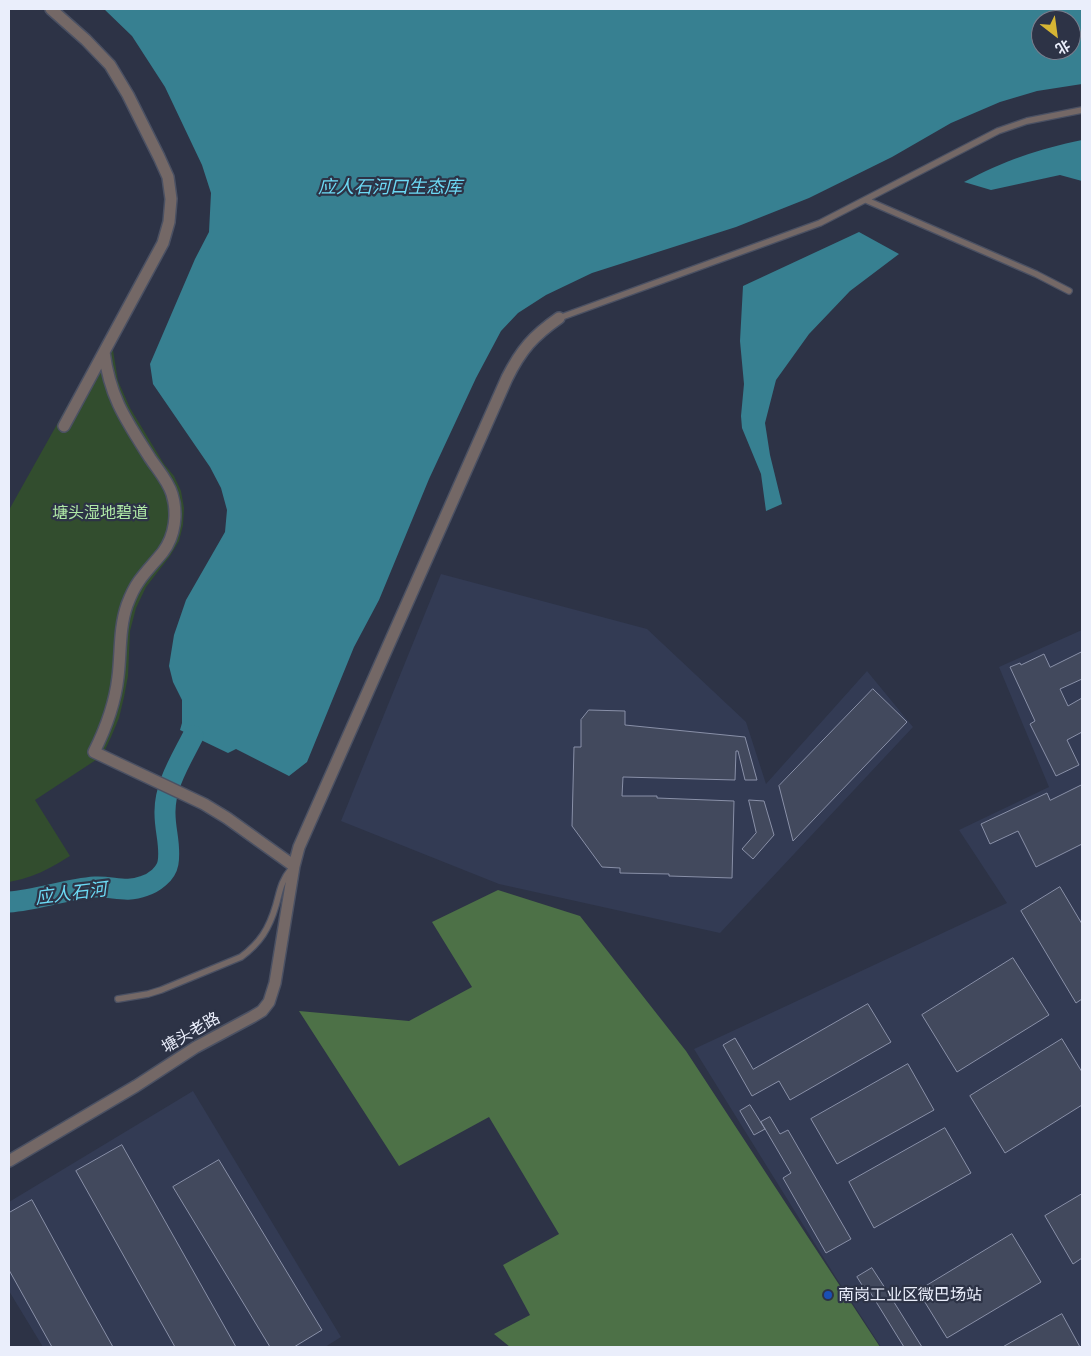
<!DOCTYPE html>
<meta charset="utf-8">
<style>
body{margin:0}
#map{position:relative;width:1091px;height:1356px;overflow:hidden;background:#2d3346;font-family:Montserrat,"Noto Sans SC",sans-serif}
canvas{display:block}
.frame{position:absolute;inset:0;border:10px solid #eaeefb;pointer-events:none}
.north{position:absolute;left:1031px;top:10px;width:50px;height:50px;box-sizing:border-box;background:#2d3346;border:1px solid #797e8e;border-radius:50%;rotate:150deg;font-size:14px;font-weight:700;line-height:20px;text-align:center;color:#eaeefb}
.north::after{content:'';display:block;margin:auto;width:18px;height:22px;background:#d6b534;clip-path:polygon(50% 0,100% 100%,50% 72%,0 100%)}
</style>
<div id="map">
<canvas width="1091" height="1356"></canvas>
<div class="frame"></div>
<div class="north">北</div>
</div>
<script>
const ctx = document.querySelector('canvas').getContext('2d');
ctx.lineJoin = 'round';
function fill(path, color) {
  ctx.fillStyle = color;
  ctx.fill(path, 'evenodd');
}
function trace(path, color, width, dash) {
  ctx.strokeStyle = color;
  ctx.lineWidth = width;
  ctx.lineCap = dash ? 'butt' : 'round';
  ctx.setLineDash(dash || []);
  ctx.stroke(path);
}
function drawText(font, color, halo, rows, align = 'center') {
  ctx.font = font + ' Montserrat,"Noto Sans SC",sans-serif';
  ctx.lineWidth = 4.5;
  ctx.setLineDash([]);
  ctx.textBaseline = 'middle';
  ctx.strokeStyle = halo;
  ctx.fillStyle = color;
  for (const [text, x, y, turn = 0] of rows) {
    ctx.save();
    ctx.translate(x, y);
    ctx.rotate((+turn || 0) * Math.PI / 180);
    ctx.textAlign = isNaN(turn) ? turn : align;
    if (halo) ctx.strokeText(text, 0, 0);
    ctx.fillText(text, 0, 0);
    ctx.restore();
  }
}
fill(new Path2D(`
 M 441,574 L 647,629 L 746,722 L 766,784 L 867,671 L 913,727 L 720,933 L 499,884 L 341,821 Z
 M 1082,630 L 1082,1347 L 881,1347 L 835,1276 L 694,1049 L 1007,903 L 959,830 L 1049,787 L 999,667 Z
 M 193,1091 L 341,1337 L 325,1347 L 43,1347 L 9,1291 L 9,1202 Z`), '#333b54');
fill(new Path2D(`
 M 102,344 L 113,350 L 118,381 L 130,408 L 164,464 L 174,476 L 181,491 L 184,508 L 183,525 L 179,541 L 170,556 L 146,587 L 136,608 L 130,631 L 128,676 L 124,697 L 119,718 L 111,737 L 102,756 L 35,800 L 70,856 C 47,870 35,877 9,882 L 9,510 Z`), '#324d2e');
fill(new Path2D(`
 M 498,890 L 580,916 L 686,1051 L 880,1347 L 510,1347 L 494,1334 L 530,1315 L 503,1265 L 559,1234 L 489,1117 L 399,1166 L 299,1011 L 409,1021 L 472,987 L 432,922 Z`), '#4d7147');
fill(new Path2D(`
 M 104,9 L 1082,9 L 1082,84 L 1037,91 L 1000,102 L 951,123 L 892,157 L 809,198 L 736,227 L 592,273 L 546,295 L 518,313 L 501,331 L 476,378 L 429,479 L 379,600 L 354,647 L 307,762 L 289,776 L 236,749 L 228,753 L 180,730 L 182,723 L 182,700 L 173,682 L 169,666 L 174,635 L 186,600 L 225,532 L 227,510 L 221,488 L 210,467 L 153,384 L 150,364 L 195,259 L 209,232 L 211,193 L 202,165 L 165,87 L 132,36 ZM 1041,20 L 1071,20 L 1071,50 L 1041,50 Z
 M 1082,140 L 1082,181 L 1060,175 L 991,190 L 964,182 C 1004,161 1038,149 1082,140 Z
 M 859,232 L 899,254 L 850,291 L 809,334 L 776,380 L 765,423 L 770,455 L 782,504 L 766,511 L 761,474 L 742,428 L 741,416 L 744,384 L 740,341 L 743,286 Z`), '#378091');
trace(new Path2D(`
 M 9,902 C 38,900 66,889 95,887 C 113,886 126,893 144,886 C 154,883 166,874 168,863 C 171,846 165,831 165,814 C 164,786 181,760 193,736`), '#378091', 21);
const building = new Path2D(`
 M 1082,652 L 1082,679 L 1060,689 L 1068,706 L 1082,698 L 1082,732 L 1067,740 L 1079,765 L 1056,776 L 1030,724 L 1035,721 L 1010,667 L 1020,663 L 1021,665 L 1044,654 L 1050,667 Z
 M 873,689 L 907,722 L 793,841 L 779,786 Z
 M 589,710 L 625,711 L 625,725 L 745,737 L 757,780 L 745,780 L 738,751 L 736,751 L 735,780 L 623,777 L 622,796 L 657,796 L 657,798 L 734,801 L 732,878 L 669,876 L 669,874 L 620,873 L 620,868 L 602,867 L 572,826 L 574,747 L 581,747 L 581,720 Z
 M 1082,785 L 1082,844 L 1036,867 L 1018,831 L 990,844 L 981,824 L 1047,793 L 1050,800 Z
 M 749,800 L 764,801 L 774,835 L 753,859 L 742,849 L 756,833 Z
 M 1060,887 L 1082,924 L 1082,999 L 1076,1003 L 1021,911 Z
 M 1013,958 L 1049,1015 L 957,1072 L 922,1015 Z
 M 868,1004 L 891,1042 L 790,1100 L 779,1081 L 752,1096 L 723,1045 L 735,1038 L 753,1069 Z
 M 1062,1039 L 1082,1072 L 1082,1105 L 1005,1153 L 970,1096 Z
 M 908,1064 L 934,1110 L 837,1164 L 811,1119 Z
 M 750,1105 L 765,1129 L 754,1135 L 740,1111 Z
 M 770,1117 L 780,1134 L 788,1130 L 851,1239 L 826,1253 L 783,1178 L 791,1173 L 761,1122 Z
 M 945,1128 L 971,1173 L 874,1228 L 849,1182 Z
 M 122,1145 L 196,1276 L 236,1347 L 175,1347 L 76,1171 Z
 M 219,1160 L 322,1330 L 294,1347 L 270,1347 L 173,1187 Z
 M 1082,1194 L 1082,1258 L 1073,1264 L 1045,1216 Z
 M 32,1200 L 80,1288 L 113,1347 L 52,1347 L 9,1270 L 9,1213 Z
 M 1012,1234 L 1041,1282 L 947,1338 L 918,1291 Z
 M 872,1268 L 887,1291 L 922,1347 L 904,1347 L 870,1292 L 867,1293 L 857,1277 Z
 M 1062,1314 L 1080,1347 L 1003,1347 Z`);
fill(building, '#42495d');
trace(building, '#8990a8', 1);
const service = new Path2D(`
 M 866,200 L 1036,274 L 1069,291
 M 559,318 L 820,223 L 998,131 L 1027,121 L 1082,110
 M 118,999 L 148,994 L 161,990 L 241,957 C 260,943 269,929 276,905 C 280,891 281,881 291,869`);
const minor = new Path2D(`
 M 51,9 L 86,40 L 110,65 L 128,95 L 159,157 L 168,177 L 171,199 L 169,222 L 163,243 L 64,426
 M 104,352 C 110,398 126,420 150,458 C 158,470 168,481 172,494 C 178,513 175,536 163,552 C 155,562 146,571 139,581 C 134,588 130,597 127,605 C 119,628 121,653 118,677 C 115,704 106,728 94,752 L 204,804 L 227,818 L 294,866
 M 9,1161 L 136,1086 L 196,1047 L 252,1017 L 262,1011 L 269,1002 L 275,983 L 294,866 L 299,847 L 507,378 C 521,350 533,336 559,318`);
trace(service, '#4b5163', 8);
trace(minor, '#4b5163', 14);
trace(service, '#746866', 5.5);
trace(minor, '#746866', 11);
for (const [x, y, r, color] of [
 [828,1295,5,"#1a4fb4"]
]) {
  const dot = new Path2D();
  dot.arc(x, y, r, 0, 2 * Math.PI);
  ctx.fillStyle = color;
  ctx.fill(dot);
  trace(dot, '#2d3346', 2);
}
drawText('16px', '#afe8a6', '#2d3346', [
 ["塘头湿地碧道",100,513]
]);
drawText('16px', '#eaeefb', '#2d3346', [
 ["塘头老路",191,1033,-30]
]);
drawText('16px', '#eaeefb', '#2d3346', [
 ["南岗工业区微巴场站",838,1295]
], 'left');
drawText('italic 18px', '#6cd9f4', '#2d3346', [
 ["应人石河口生态库",390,188],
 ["应人石河",71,894,-7]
]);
</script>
